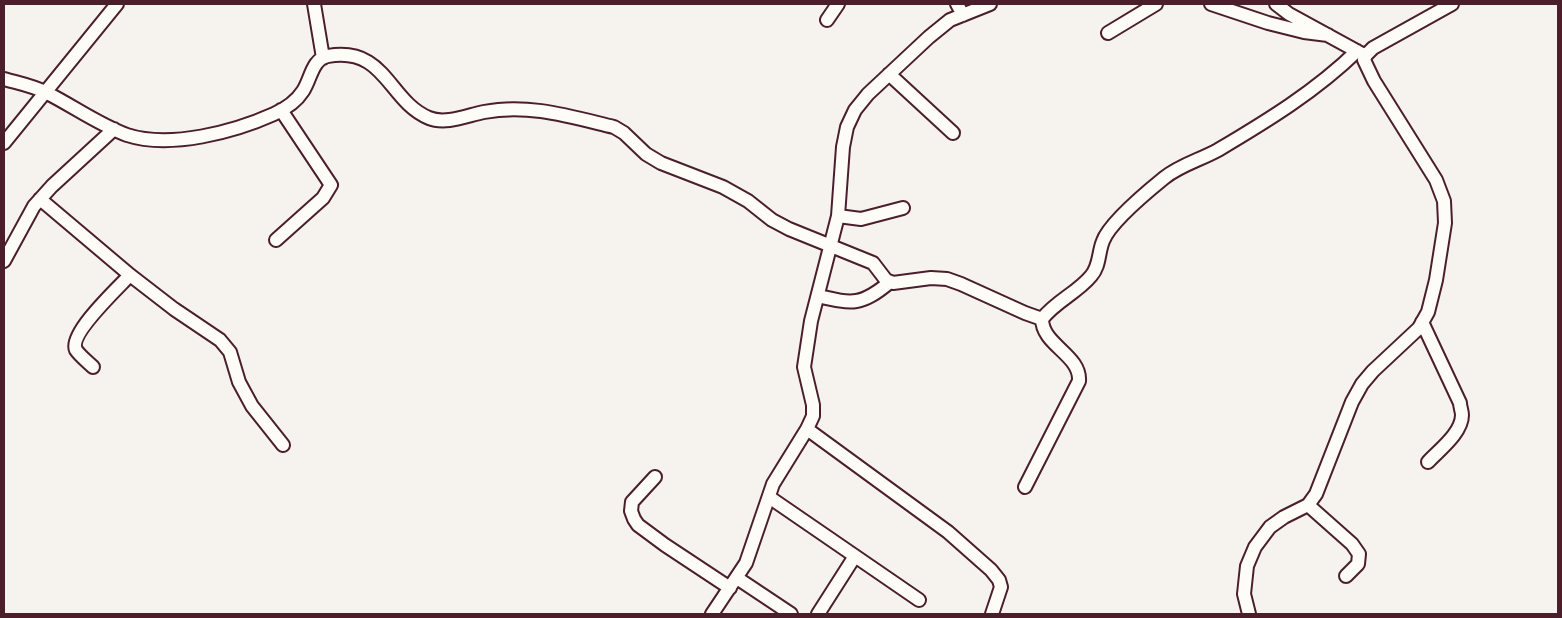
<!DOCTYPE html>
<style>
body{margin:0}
#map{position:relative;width:1562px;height:618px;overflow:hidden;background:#f6f3ef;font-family:Dekko,sans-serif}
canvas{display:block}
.frame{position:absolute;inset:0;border:5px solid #4a1f2b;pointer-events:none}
</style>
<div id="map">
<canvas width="1562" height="618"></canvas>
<div class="frame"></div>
</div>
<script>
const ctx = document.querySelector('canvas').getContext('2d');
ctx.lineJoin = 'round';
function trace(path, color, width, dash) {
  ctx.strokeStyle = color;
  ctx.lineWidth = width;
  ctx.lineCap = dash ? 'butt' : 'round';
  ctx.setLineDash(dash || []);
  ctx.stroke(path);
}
const minor = new Path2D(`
 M 314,4 L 323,58
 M 957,4 L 963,15
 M 1211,4 L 1268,23 L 1304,32 L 1328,35
 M 1276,4 L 1289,14 L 1364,55
 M 827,20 L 838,4
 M 1108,33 L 1156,4
 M 889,74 L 953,133
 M 4,79 C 18,83 34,86 47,93 C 73,106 99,125 127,135 C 170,149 234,132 274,114 C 285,109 296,102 303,91 C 311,79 312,59 328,56 C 386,46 388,101 429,118 C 446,125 468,115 484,112 C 528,103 572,117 614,127 L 624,133 L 646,154 L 661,163 L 723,187 L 748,201 L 772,220 L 789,229 L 873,263 L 886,280 L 893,283 L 931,278 L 947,279 L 961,284 L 1025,313 L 1042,319
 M 4,143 L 117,4
 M 40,199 L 130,275 L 174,309 L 220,340 L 230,352 L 239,382 L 252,406 L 283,445
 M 838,216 L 861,219 L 903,208
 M 276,240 L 323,198 L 331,185 L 281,110
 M 4,261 L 34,206 L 52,186 L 114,129
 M 818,296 C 853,304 861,306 890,282
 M 1422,322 L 1460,403 C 1460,407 1462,411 1462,415 C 1462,433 1439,450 1428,462
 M 93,367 C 88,362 80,356 76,350 C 68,334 119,287 130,275
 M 807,429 L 948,532 L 991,570 L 999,580 L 1001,587 L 992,614
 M 655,477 L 632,502 L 631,511 L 634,519 L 638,525 L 665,545 L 730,588
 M 1025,487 L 1079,381 C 1081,355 1042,345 1042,319 C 1056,301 1077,293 1091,276 C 1100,266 1098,253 1103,241 C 1110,222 1148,191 1164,178 C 1180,165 1200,160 1218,150 C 1267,121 1316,91 1357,51
 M 769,497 L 919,600
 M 1308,505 L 1352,544 L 1359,554 L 1358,564 L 1346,576
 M 737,578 L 791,614
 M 712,614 L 746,563 L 773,484 L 807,429 L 813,416 L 813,405 L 804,367 L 811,321 L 838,216 L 843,147 L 847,127 L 855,110 L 868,94 L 929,37 L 950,20 L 990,4
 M 818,614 L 855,556
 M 1249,614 L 1244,594 L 1247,566 L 1255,547 L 1270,527 L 1284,517 L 1308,505 L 1316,494 L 1352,402 L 1362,384 L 1373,371 L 1419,328 L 1428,312 L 1436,280 L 1445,223 L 1444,201 L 1436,180 L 1374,81 L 1364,60 L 1366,55 L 1373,48 L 1452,4`);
trace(minor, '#4a1f2b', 16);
trace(minor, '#fdfcf7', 12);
</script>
